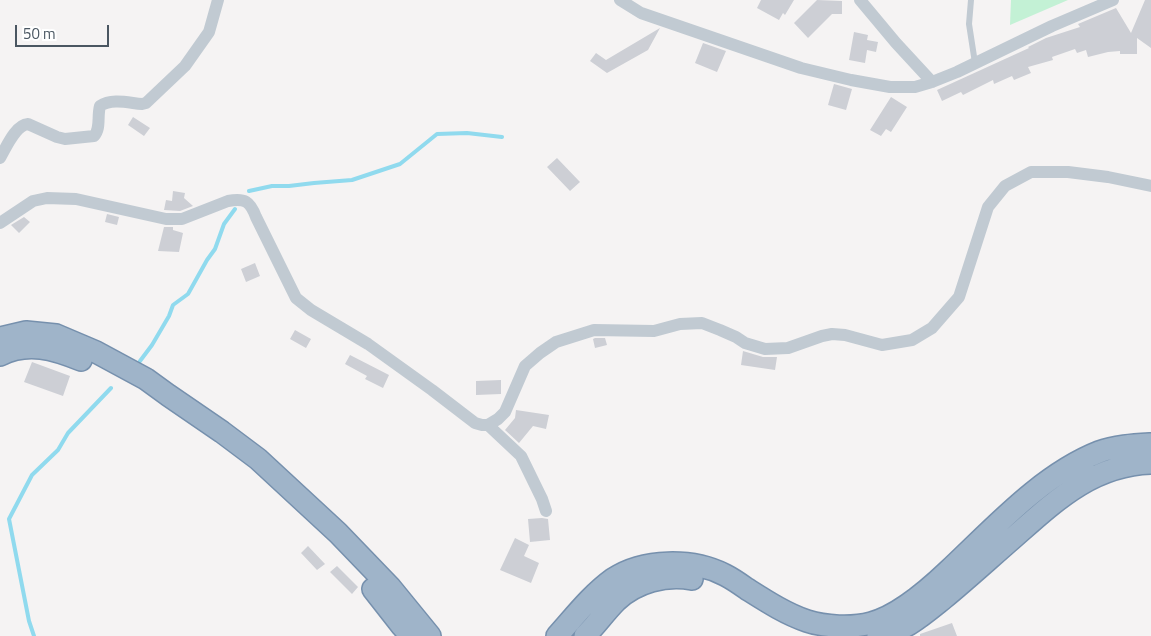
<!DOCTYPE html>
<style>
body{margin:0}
#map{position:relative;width:1151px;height:636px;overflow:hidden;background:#f5f3f3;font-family:"Titillium Web",sans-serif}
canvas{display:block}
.scale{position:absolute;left:15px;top:25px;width:94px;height:22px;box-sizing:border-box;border:2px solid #4a5661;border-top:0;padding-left:6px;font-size:15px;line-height:18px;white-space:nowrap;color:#4a5661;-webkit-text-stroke:4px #fff;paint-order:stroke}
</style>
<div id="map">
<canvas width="1151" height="636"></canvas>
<div class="scale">50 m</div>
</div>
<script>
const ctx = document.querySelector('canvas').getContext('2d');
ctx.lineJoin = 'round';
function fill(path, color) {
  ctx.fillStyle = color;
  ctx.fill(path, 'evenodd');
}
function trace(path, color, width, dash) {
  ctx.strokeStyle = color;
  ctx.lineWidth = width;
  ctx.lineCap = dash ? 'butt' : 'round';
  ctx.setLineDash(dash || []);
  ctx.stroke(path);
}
fill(new Path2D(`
 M 1011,0 L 1068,0 L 1010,25 Z`), '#c3f1d5');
trace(new Path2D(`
 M 249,191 L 272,186 L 289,186 L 314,183 L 352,180 L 400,164 L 437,134 L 467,133 L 502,137
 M 140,361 L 152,345 L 169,316 L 173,305 L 188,294 L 207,260 L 215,249 L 224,224 L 235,209
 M 34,636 L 29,621 L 9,519 L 32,475 L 58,450 L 68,433 L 111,388`), '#90daee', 4);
fill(new Path2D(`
 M 761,0 L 794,0 L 785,15 L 783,13 L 779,20 L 757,8 Z
 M 817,0 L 842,1 L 842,14 L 832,14 L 808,38 L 794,23 Z
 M 1145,0 L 1151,0 L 1151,48 L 1137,38 L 1137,54 L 1120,54 L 1120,51 L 1108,52 L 1088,57 L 1086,50 L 1077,53 L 1075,49 L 1052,57 L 1053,60 L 1028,67 L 1031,73 L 1014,80 L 1012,76 L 994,84 L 993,80 L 963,95 L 961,92 L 942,101 L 937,90 L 1029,48 L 1028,47 L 1046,38 L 1080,27 L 1078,24 L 1116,8 L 1131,33 Z
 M 660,28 L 648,50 L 607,73 L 590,61 L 596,53 L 606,60 Z
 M 854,32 L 868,35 L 867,40 L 878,42 L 876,52 L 867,50 L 865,63 L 849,60 Z
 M 703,43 L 726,51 L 717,72 L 695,63 Z
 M 834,84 L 852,89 L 846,110 L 828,105 Z
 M 891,97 L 907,107 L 891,132 L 886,129 L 881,136 L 870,130 Z
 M 133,117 L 150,128 L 144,136 L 128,125 Z
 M 557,158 L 580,182 L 570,191 L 547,167 Z
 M 173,191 L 185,193 L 184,198 L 193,206 L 180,211 L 164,210 L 166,200 L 172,201 Z
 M 107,214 L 119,217 L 117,225 L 105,222 Z
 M 24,217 L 30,222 L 19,233 L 11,225 Z
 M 164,227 L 173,227 L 173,230 L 183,233 L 179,252 L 158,251 Z
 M 255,263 L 260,276 L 246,282 L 241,269 Z
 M 295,330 L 311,339 L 306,348 L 290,339 Z
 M 595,338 L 605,338 L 607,345 L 595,348 L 593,339 Z
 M 743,351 L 763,357 L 777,357 L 775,370 L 741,365 Z
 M 350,355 L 389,375 L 383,388 L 365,379 L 367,376 L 345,364 Z
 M 32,362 L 70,376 L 63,396 L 24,382 Z
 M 501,380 L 501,394 L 476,395 L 476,381 Z
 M 516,410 L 549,415 L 546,429 L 533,426 L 519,443 L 505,430 L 515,418 Z
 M 542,518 L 548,519 L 550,540 L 530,542 L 528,519 Z
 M 515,538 L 529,545 L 524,556 L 539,563 L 531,583 L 500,570 Z
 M 308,546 L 325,564 L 317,570 L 301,553 Z
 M 337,566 L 358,587 L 352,594 L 330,572 Z
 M 952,623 L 957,636 L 920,636 L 920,634 Z`), '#cdcfd5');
const trunk = new Path2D(`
 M 0,338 L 26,332 L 56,335 L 96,352 L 146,379 L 168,395 L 222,432 L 258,459 L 338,533 L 390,587 L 430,636
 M 0,355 C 28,341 54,349 81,360
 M 373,589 L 402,626 L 411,636
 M 557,636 C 575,616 591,595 613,579 C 643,559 692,558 725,575 C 733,579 740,584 747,589 C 766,601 786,614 807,621 C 825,627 853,628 871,623 C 898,616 928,590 948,571 C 993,529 1041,475 1099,452 C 1115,446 1134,445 1151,444
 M 585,636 C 596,625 605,612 616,601 C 636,582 666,574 692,579
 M 878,636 C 904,632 924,614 944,598 C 967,579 990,558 1013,538 C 1055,501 1092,465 1151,463`);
trace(trunk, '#7690ad', 24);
trace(new Path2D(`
 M 971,0 L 969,24 L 975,63`), '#c1cad2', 6);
trace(new Path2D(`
 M 620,0 L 641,13 L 801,68 L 851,80 L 890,87 L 915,87 L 932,82 L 957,72 L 1052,26 L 1113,0
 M 860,0 L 896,43 L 932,82
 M 0,158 C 6,148 15,125 28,124 L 57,137 L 65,139 L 94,136 C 101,129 97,116 100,106 C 112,98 129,103 142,104 L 146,103 L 185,66 L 209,32 L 218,0
 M 0,223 L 33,201 L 47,198 L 76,199 L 166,219 L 182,219 L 228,201 C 245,198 250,201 256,217 L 296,298 L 311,310 L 368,344 L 432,390 L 475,423 L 482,425 L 488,425 L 498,419 L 505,412 L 525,366 L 540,353 L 556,342 L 594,330 L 654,331 L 680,324 L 702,323 L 720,330 L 736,337 L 745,343 L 765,349 L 788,348 L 822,336 L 832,334 L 845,335 L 882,345 L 912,340 L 932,328 L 959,297 L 988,207 L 1005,186 L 1031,172 L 1068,172 L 1108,177 L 1151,186
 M 488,425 L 521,456 L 542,499 L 546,511`), '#c1cad2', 12);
trace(trunk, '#9fb4c9', 21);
</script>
